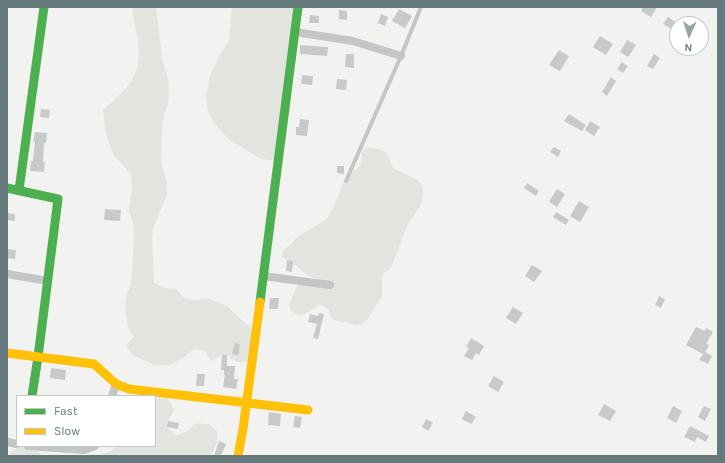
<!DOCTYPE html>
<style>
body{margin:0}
#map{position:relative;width:725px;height:463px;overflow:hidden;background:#f2f2f1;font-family:Karla,sans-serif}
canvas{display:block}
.frame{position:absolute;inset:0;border:8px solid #66797d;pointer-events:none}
.legend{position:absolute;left:16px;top:395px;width:140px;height:52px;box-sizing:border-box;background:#fff;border:1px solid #c2c9cb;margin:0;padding:5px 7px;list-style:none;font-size:12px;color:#66797d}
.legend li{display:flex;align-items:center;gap:8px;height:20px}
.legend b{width:20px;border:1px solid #c2c9cb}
.north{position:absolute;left:669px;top:16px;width:40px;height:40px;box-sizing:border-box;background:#fff;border:1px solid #c2c9cb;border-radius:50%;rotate:183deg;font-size:11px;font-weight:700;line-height:16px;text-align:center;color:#66797d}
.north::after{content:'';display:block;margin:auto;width:14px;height:18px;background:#97a3a6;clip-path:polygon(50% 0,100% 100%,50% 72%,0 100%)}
</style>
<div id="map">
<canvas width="725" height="463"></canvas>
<div class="frame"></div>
<ul class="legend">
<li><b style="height:5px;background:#4caf50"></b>Fast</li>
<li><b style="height:5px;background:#ffc107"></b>Slow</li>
</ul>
<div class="north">N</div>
</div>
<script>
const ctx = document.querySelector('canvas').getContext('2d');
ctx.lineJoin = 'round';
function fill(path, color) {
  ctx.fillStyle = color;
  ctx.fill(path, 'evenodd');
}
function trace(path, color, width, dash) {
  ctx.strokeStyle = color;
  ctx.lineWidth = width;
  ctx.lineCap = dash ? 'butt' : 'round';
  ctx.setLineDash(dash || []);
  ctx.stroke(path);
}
fill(new Path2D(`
 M 132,7 L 156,7 L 162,57 L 168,79 L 169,92 L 168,104 L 164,115 L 162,127 L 161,161 L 167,183 L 167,195 L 153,228 L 152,239 L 154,283 L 165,288 L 176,289 L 184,298 L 195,300 L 207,298 L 227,306 L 253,330 L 249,361 L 237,362 L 227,355 L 222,355 L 211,361 L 205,351 L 194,349 L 180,360 L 169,365 L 155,365 L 132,355 L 126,345 L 134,337 L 128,327 L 125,307 L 126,296 L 131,284 L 132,271 L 134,234 L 133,223 L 129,211 L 132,187 L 131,175 L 123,165 L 114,156 L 106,134 L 103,110 C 111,102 122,94 129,84 C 147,62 135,33 132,7 Z
 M 232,7 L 304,7 L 294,41 L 290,111 L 284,136 L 273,160 L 261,159 L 228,139 L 213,121 L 208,110 L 206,98 L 210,75 L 221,53 L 229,42 Z
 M 370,147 C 389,151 386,152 393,168 L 416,179 L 420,183 L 423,188 L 422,200 L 420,206 L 406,228 L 392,266 L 389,270 L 384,273 L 382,278 L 382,296 L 367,320 L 362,324 L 355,325 L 334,320 L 332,318 L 328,309 L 321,305 C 309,309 299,324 289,307 L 293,295 L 298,285 L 310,284 L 315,288 L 318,280 L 307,275 L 298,267 L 282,257 L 283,251 L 287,247 L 292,244 L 295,239 L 300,235 L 327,219 L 333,209 L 340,192 L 342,185 L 349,175 L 359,167 L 361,162 L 363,150 Z
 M 158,398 L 169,399 L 174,410 L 168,421 L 167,427 L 176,436 L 188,431 L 196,423 L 209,424 L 217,431 L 217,442 L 212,454 L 205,456 L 97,456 L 97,455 L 109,452 L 117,446 L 155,446 L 155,400 Z
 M 22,446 L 37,447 L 41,456 L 9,456 L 11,451 Z`), '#e2e4df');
fill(new Path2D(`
 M 643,7 L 657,7 L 651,17 L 641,11 Z
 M 399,9 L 412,16 L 405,28 L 392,21 Z
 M 339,10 L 347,11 L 347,20 L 339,19 Z
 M 381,14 L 388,17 L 385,26 L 378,23 Z
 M 310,15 L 319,16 L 319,23 L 309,23 Z
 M 668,17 L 677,23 L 677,32 L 663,24 Z
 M 600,36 L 613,44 L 606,55 L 593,47 Z
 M 627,40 L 636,45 L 628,57 L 620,52 Z
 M 300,45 L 328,47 L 327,56 L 300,54 Z
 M 559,50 L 569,56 L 560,71 L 549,65 Z
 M 346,54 L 354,54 L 354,68 L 345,67 Z
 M 654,54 L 660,58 L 653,69 L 647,66 Z
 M 622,62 L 628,66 L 623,73 L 617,69 Z
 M 302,75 L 313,76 L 312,85 L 301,84 Z
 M 611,77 L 616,81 L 607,96 L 602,92 Z
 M 337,79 L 347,80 L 346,90 L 336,89 Z
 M 41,109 L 50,110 L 49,118 L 40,117 Z
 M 569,114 L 586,125 L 582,131 L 564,121 Z
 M 300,119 L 309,120 L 307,136 L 296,135 L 296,127 L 299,127 Z
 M 590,121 L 600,127 L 594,136 L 585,130 Z
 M 35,132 L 47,133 L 46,143 L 44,143 L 43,162 L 45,162 L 44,172 L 30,171 L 31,161 L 33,161 L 35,142 L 33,142 Z
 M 554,147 L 561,151 L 558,157 L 550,152 Z
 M 337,166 L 344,166 L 344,174 L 337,173 Z
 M 527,183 L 539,191 L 536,196 L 524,188 Z
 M 557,189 L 565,194 L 557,207 L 549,202 Z
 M 579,201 L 589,207 L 580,222 L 570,216 Z
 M 105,209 L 121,210 L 120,221 L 104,220 Z
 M 556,212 L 569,220 L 566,225 L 553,217 Z
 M 7,213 L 15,214 L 15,221 L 7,220 Z
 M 7,249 L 16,250 L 15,259 L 7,258 Z
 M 287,260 L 293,261 L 292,272 L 286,271 Z
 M 532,265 L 542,271 L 534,282 L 525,276 Z
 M 659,296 L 665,299 L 661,308 L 655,305 Z
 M 270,298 L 279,298 L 278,309 L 269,309 Z
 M 513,307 L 523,313 L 516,324 L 506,318 Z
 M 319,313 L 324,314 L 318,339 L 313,338 L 317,324 L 308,322 L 310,314 L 318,316 Z
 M 696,327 L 705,331 L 706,328 L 713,332 L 706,344 L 709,345 L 705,352 L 712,356 L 708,364 L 699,360 L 703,354 L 686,345 Z
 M 471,338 L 484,346 L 479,355 L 476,353 L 472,360 L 464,356 L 469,348 L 466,347 Z
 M 235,343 L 240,344 L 238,355 L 232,354 Z
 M 222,355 L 227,355 L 227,366 L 235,366 L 234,379 L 238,379 L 236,389 L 223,387 L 225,375 L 224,375 L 224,370 L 221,370 Z
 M 51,368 L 66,370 L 65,380 L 50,378 Z
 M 197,374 L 205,374 L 204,386 L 196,386 Z
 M 494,376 L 504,382 L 498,392 L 488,386 Z
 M 604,404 L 616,411 L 610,421 L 598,415 Z
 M 673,406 L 682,411 L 676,423 L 667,418 Z
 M 704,406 L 711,409 L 705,421 L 698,417 Z
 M 466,411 L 476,417 L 471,424 L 462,419 Z
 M 269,412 L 281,414 L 280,426 L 268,425 Z
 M 295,416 L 302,417 L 300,428 L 293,427 Z
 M 426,419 L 433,423 L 428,431 L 422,427 Z
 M 168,421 L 179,423 L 178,429 L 167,427 Z
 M 690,426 L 709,436 L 706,442 L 697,437 L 695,442 L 684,437 Z
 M 219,441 L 226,444 L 221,456 L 214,456 Z`), '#c8c9c9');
trace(new Path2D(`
 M 346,181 L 401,56 L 421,7`), '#c3c5c6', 4);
trace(new Path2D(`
 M 295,32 L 353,41 L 401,56
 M 7,274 L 48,281
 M 263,276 L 330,285
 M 112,396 L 116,384
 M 7,442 L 17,444
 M 28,446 L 84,450 L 95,446`), '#c3c5c6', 8);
trace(new Path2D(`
 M 7,188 L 58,199 L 38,357 L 32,396
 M 19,190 L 44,7
 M 260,302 L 298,7`), '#4caf50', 9);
trace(new Path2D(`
 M 7,353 L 94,364 L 116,384 L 129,389 L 308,410
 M 238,456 L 243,429 L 260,302`), '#ffc107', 9);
</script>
